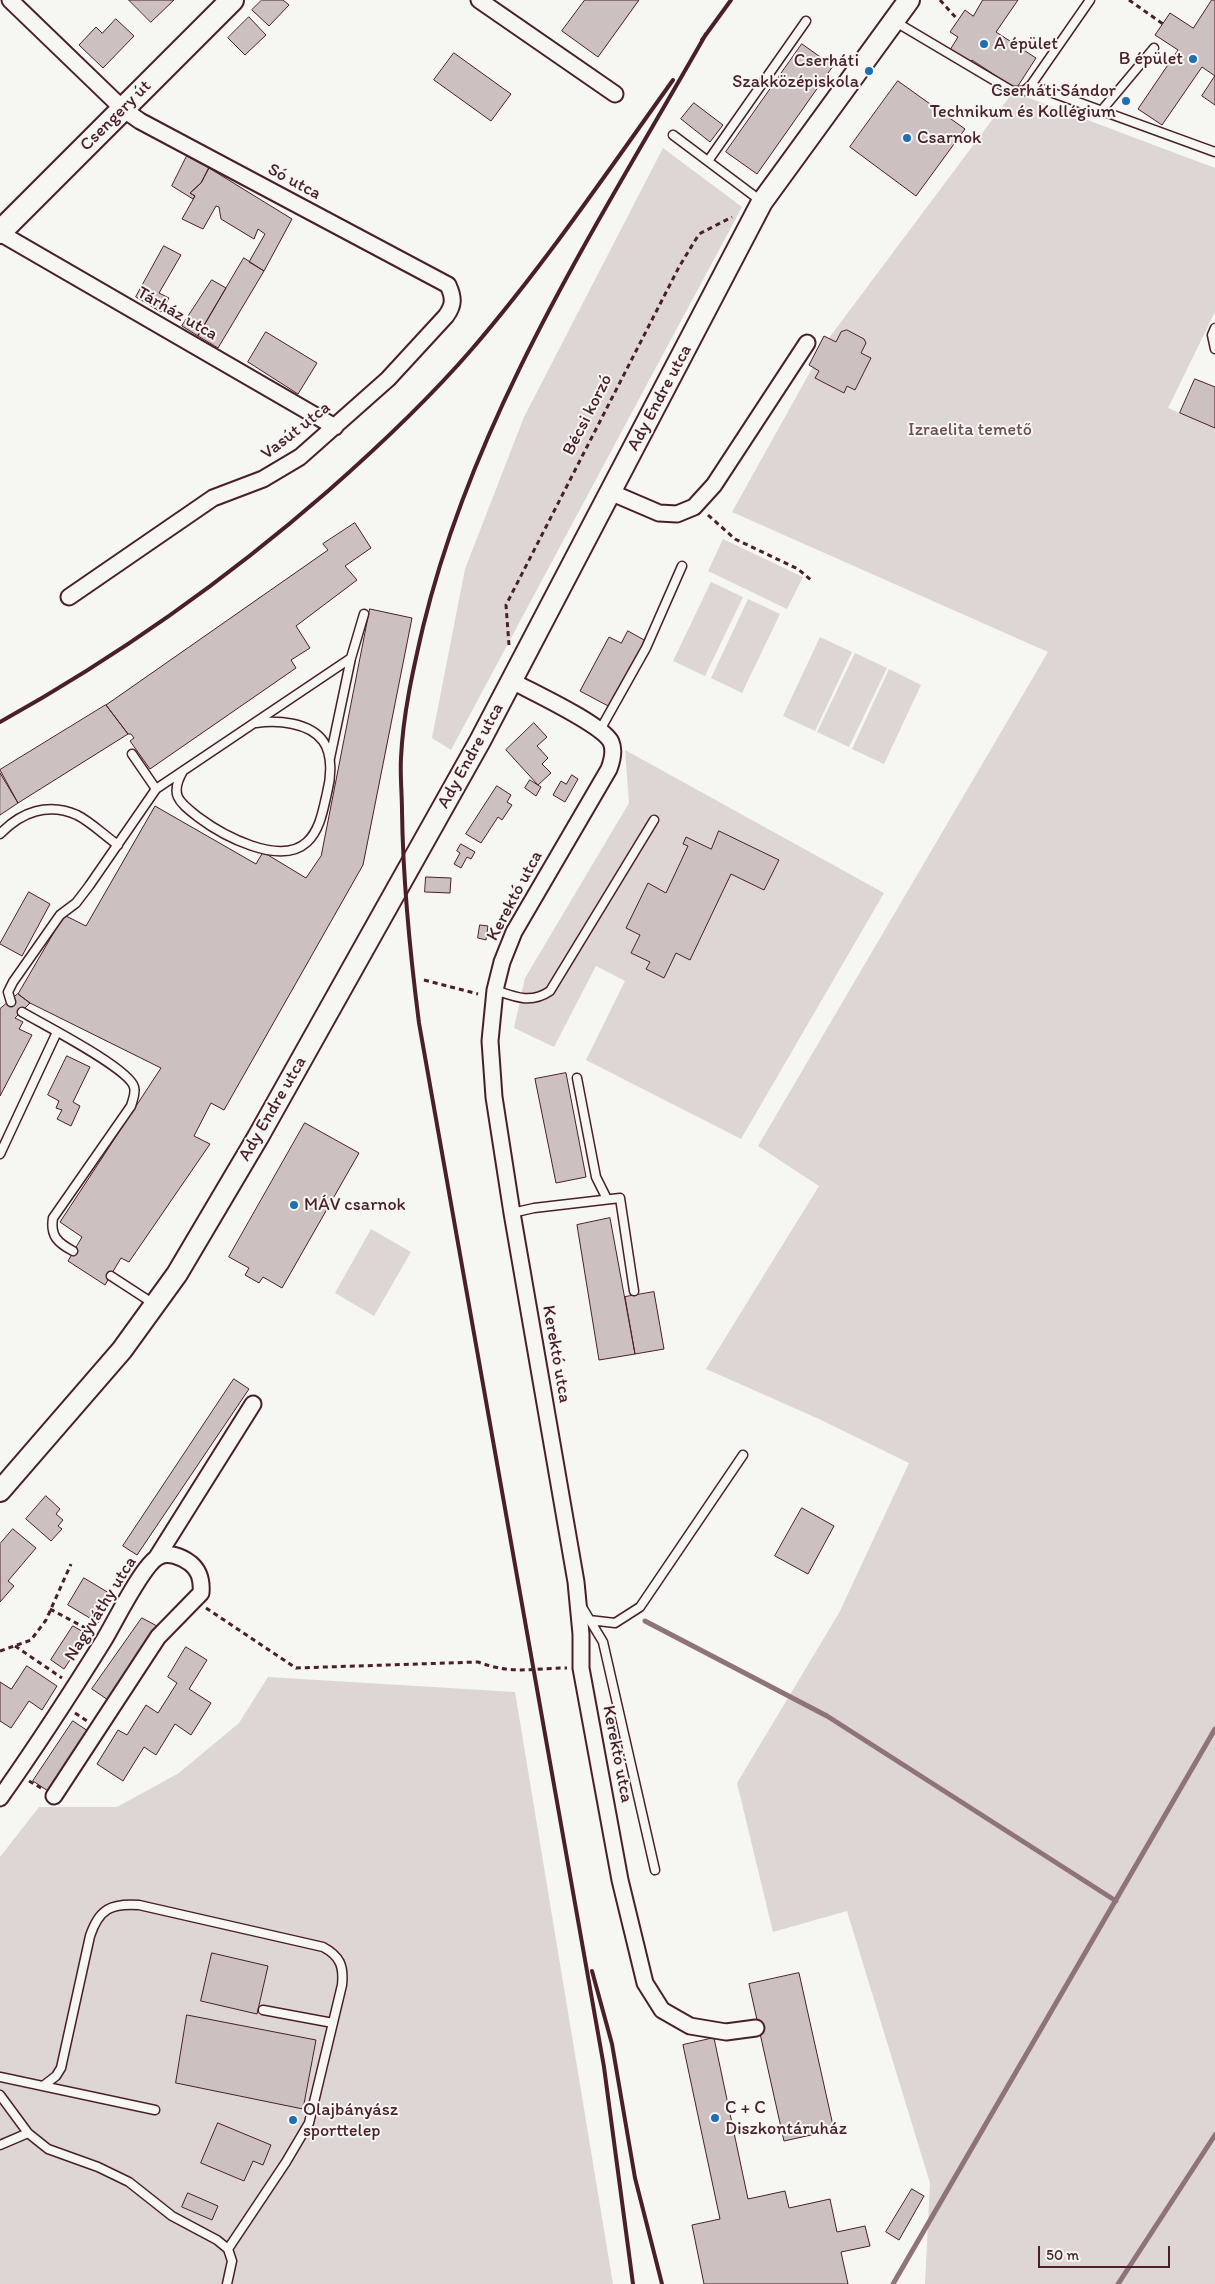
<!DOCTYPE html>
<meta charset="utf-8">
<style>
body{margin:0}
#map{position:relative;width:1215px;height:2284px;overflow:hidden;background:#f6f6f2;font-family:Itim,sans-serif}
canvas{display:block}
.scale{position:absolute;left:1038px;top:2246px;width:132px;height:22px;box-sizing:border-box;border:2px solid #4a1f2b;border-top:0;padding-left:6px;font-size:15px;line-height:18px;white-space:nowrap;color:#4a1f2b;-webkit-text-stroke:4px #f6f6f2;paint-order:stroke}
</style>
<div id="map">
<canvas width="1215" height="2284"></canvas>
<div class="scale">50 m</div>
</div>
<script>
const ctx = document.querySelector('canvas').getContext('2d');
ctx.lineJoin = 'round';
function fill(path, color) {
  ctx.fillStyle = color;
  ctx.fill(path, 'evenodd');
}
function trace(path, color, width, dash) {
  ctx.strokeStyle = color;
  ctx.lineWidth = width;
  ctx.lineCap = dash ? 'butt' : 'round';
  ctx.setLineDash(dash || []);
  ctx.stroke(path);
}
function drawText(font, color, halo, rows, align = 'center') {
  ctx.font = font + ' Itim,sans-serif';
  ctx.lineWidth = 4;
  ctx.setLineDash([]);
  ctx.textBaseline = 'middle';
  ctx.strokeStyle = halo;
  ctx.fillStyle = color;
  for (const [text, x, y, turn = 0] of rows) {
    ctx.save();
    ctx.translate(x, y);
    ctx.rotate((+turn || 0) * Math.PI / 180);
    ctx.textAlign = isNaN(turn) ? turn : align;
    if (halo) ctx.strokeText(text, 0, 0);
    ctx.fillText(text, 0, 0);
    ctx.restore();
  }
}
fill(new Path2D(`
 M 1013,92 L 1215,168 L 1215,312 L 1168,408 L 1215,428 L 1215,2284 L 925,2284 L 930,2183 L 847,1911 L 773,1932 L 737,1783 L 839,1613 L 909,1463 L 819,1419 L 706,1369 L 819,1186 L 758,1146 L 1048,652 L 732,512 L 829,338 Z
 M 663,148 L 742,207 L 451,750 L 432,738 L 465,569 L 524,417 Z
 M 723,539 L 803,577 L 787,609 L 708,571 Z
 M 711,582 L 743,597 L 705,676 L 673,661 Z
 M 748,599 L 780,614 L 742,693 L 711,678 Z
 M 820,637 L 852,652 L 815,731 L 783,716 Z
 M 855,653 L 887,668 L 849,747 L 817,732 Z
 M 889,669 L 921,685 L 884,764 L 852,749 Z
 M 625,750 L 884,893 L 741,1139 L 586,1060 L 625,981 L 596,966 L 554,1047 L 514,1028 L 525,978 L 629,803 Z
 M 371,1229 L 411,1252 L 374,1316 L 335,1293 Z
 M 268,1677 L 515,1692 L 613,2284 L 0,2284 L 0,1857 L 39,1807 L 117,1807 L 179,1773 L 239,1723 Z`), '#ddd6d5');
trace(new Path2D(`
 M 645,1621 L 827,1716 L 1116,1901
 M 893,2284 L 1215,1729
 M 1118,2284 L 1215,2135`), '#8e747a', 5);
const building = new Path2D(`
 M 129,0 L 174,0 L 151,22 Z
 M 262,0 L 283,0 L 289,5 L 269,26 L 252,10 Z
 M 585,0 L 639,0 L 598,57 L 562,31 Z
 M 983,0 L 1018,0 L 996,32 L 1036,58 L 1016,89 L 972,60 L 970,63 L 950,50 L 958,37 L 950,32 L 965,10 L 973,16 Z
 M 1212,0 L 1215,0 L 1215,76 L 1202,67 L 1162,125 L 1138,109 L 1178,50 L 1155,35 L 1170,13 L 1193,28 Z
 M 249,17 L 266,35 L 245,55 L 228,38 Z
 M 116,19 L 134,36 L 103,68 L 79,45 L 96,27 L 102,33 Z
 M 802,44 L 833,66 L 757,174 L 726,152 Z
 M 454,53 L 511,94 L 491,121 L 434,80 Z
 M 1215,76 L 1215,105 L 1202,96 Z
 M 898,81 L 965,129 L 916,196 L 850,147 Z
 M 694,103 L 723,125 L 710,142 L 681,119 Z
 M 187,156 L 209,168 L 201,183 L 190,193 L 195,196 L 193,199 L 172,186 Z
 M 209,168 L 292,219 L 264,271 L 249,262 L 265,234 L 258,229 L 254,239 L 221,219 L 219,207 L 216,206 L 203,229 L 182,219 L 195,196 L 190,193 L 201,183 Z
 M 164,246 L 181,255 L 159,293 L 169,298 L 161,312 L 136,297 Z
 M 244,258 L 264,271 L 218,348 L 198,336 Z
 M 212,280 L 226,288 L 198,336 L 182,326 Z
 M 847,330 L 864,339 L 866,343 L 861,353 L 871,358 L 855,390 L 847,386 L 844,393 L 815,378 L 819,371 L 809,365 L 824,336 L 836,342 L 841,332 Z
 M 266,332 L 317,363 L 298,394 L 248,362 Z
 M 1195,379 L 1215,387 L 1215,428 L 1180,413 Z
 M 355,523 L 371,548 L 345,566 L 357,580 L 296,626 L 310,648 L 291,660 L 296,668 L 150,769 L 130,741 L 134,738 L 131,734 L 128,734 L 106,705 L 328,550 L 323,544 Z
 M 370,609 L 412,618 L 363,865 L 224,1110 L 211,1103 L 194,1136 L 210,1144 L 129,1262 L 121,1258 L 105,1285 L 68,1261 L 82,1237 L 60,1222 L 161,1068 L 30,1003 L 18,994 L 64,915 L 86,926 L 155,806 L 256,864 L 263,852 L 306,878 L 321,856 Z
 M 628,631 L 646,641 L 610,707 L 580,691 L 609,637 L 621,643 Z
 M 106,705 L 128,734 L 18,803 L 0,770 Z
 M 534,723 L 547,737 L 537,746 L 548,758 L 542,764 L 551,773 L 538,785 L 506,750 Z
 M 0,773 L 18,803 L 0,815 Z
 M 572,775 L 578,779 L 565,802 L 553,795 L 561,781 L 566,784 Z
 M 530,780 L 541,787 L 536,796 L 525,788 Z
 M 497,786 L 511,795 L 507,802 L 512,805 L 502,820 L 498,817 L 481,843 L 466,834 Z
 M 719,831 L 779,860 L 764,890 L 731,874 L 690,960 L 676,953 L 664,978 L 646,969 L 650,962 L 631,953 L 640,935 L 626,928 L 648,883 L 666,893 L 688,846 L 683,844 L 686,837 L 711,849 Z
 M 461,844 L 475,852 L 471,859 L 467,857 L 461,868 L 454,864 L 460,853 L 457,851 Z
 M 426,877 L 451,878 L 450,893 L 425,892 Z
 M 29,892 L 50,904 L 22,956 L 0,944 Z
 M 480,925 L 488,926 L 486,940 L 478,938 Z
 M 18,994 L 30,1003 L 15,1018 L 23,1022 L 19,1029 L 32,1035 L 0,1096 L 0,1009 Z
 M 67,1056 L 90,1067 L 73,1102 L 80,1106 L 71,1126 L 57,1119 L 62,1110 L 56,1108 L 59,1101 L 48,1095 Z
 M 566,1073 L 586,1177 L 556,1183 L 535,1079 Z
 M 305,1123 L 359,1153 L 282,1288 L 263,1277 L 259,1283 L 245,1275 L 249,1268 L 229,1257 Z
 M 610,1218 L 635,1354 L 599,1360 L 577,1225 Z
 M 654,1292 L 664,1349 L 635,1354 L 625,1297 Z
 M 234,1379 L 249,1389 L 137,1555 L 123,1546 Z
 M 46,1496 L 60,1509 L 56,1514 L 63,1520 L 58,1526 L 62,1529 L 51,1541 L 26,1519 Z
 M 802,1508 L 834,1526 L 808,1574 L 775,1556 Z
 M 13,1529 L 36,1548 L 8,1581 L 14,1586 L 0,1602 L 0,1544 Z
 M 84,1578 L 114,1596 L 98,1623 L 68,1605 Z
 M 142,1618 L 157,1626 L 108,1700 L 92,1689 Z
 M 73,1626 L 87,1634 L 64,1669 L 51,1660 Z
 M 186,1647 L 207,1660 L 189,1689 L 211,1703 L 191,1735 L 175,1724 L 156,1755 L 144,1747 L 123,1781 L 97,1764 L 118,1730 L 127,1735 L 146,1705 L 158,1713 L 177,1683 L 168,1677 Z
 M 27,1666 L 57,1686 L 42,1710 L 29,1701 L 11,1728 L 0,1721 L 0,1682 L 11,1689 Z
 M 73,1721 L 88,1731 L 48,1791 L 33,1781 Z
 M 212,1953 L 268,1966 L 257,2014 L 201,2001 Z
 M 799,1973 L 834,2130 L 784,2141 L 749,1984 Z
 M 187,2015 L 316,2040 L 303,2109 L 176,2083 Z
 M 714,2038 L 748,2199 L 785,2191 L 789,2208 L 830,2199 L 837,2232 L 865,2226 L 870,2246 L 841,2252 L 848,2284 L 704,2284 L 692,2225 L 720,2219 L 683,2045 Z
 M 218,2123 L 271,2145 L 263,2165 L 253,2161 L 244,2181 L 201,2163 Z
 M 912,2189 L 924,2196 L 899,2240 L 886,2232 Z
 M 188,2193 L 218,2206 L 212,2220 L 182,2207 Z`);
fill(building, '#ccc1c0');
trace(building, '#4a1f2b', 1);
const service = new Path2D(`
 M 894,21 L 1012,91 L 1024,91 L 1031,85 L 1215,152
 M 1031,85 L 1090,0
 M 1102,110 L 1154,48
 M 673,135 L 761,201
 M 708,161 L 806,21
 M 1215,328 L 1212,335 L 1215,349
 M 600,730 L 646,648 L 682,566
 M 132,754 L 156,789
 M 330,758 L 351,658 L 364,614
 M 183,771 C 169,795 179,802 198,817 C 222,835 280,867 307,842 C 320,830 323,810 327,793 C 331,778 333,755 323,741 C 309,722 277,720 256,723
 M 0,834 C 21,812 48,802 77,815 C 91,822 105,836 118,845
 M 495,990 C 515,997 531,1004 550,991 L 654,820
 M 11,1002 L 8,992 L 13,982 L 60,915 L 76,903 L 89,886 L 156,789 L 351,658
 M 22,1012 C 42,1024 129,1068 134,1087 C 136,1093 133,1099 131,1106 L 53,1218 C 50,1236 58,1243 73,1251
 M 577,1078 L 596,1177 L 607,1199
 M 0,1154 L 57,1032
 M 512,1213 L 534,1208 L 620,1198 L 634,1291
 M 111,1276 L 154,1304
 M 582,1607 L 603,1642 L 655,1870
 M 589,1620 L 615,1623 L 640,1607 L 743,1455
 M 263,2010 L 333,2023
 M 0,2077 L 155,2110
 M 43,2086 L 56,2076 L 61,2068 L 90,1936 C 99,1909 111,1903 139,1905 L 323,1947 C 340,1956 344,1966 342,1985 L 309,2123 L 286,2162 L 228,2249
 M 0,2095 L 28,2133 L 48,2149 L 98,2167 L 129,2182 L 172,2216 L 217,2240 L 228,2249 L 232,2261 L 227,2284
 M 0,2145 L 28,2133`);
const minor = new Path2D(`
 M 10,0 L 123,109 L 140,121 L 448,285 C 454,298 454,305 446,316 L 388,379 L 300,457 L 263,479 L 213,498 L 69,597
 M 479,0 L 615,94
 M 0,233 L 335,427
 M 610,492 L 659,513 L 677,514 L 694,507 L 714,485 L 807,343
 M 512,681 C 532,692 602,724 611,742 C 615,751 612,761 609,769 L 514,932 L 502,962 L 495,990 L 490,1041 L 494,1097 L 512,1213 L 576,1582 L 581,1634 L 581,1668 L 620,1880 L 645,1983 L 662,2010 L 690,2026 L 726,2032 L 756,2028
 M 157,1557 L 253,1404
 M 0,1798 C 36,1747 71,1693 104,1640 C 115,1622 142,1566 158,1557 C 168,1551 182,1557 190,1563 C 200,1571 202,1581 201,1593 L 158,1637 L 54,1796`);
const tertiary = new Path2D(`
 M 0,1491 L 122,1350 L 177,1274 L 258,1137 L 480,741 L 762,202 L 909,0`);
const secondary = new Path2D(`
 M 0,232 L 232,0`);
trace(service, '#4a1f2b', 11);
trace(minor, '#4a1f2b', 19);
trace(tertiary, '#4a1f2b', 24);
trace(secondary, '#4a1f2b', 26);
trace(new Path2D(`
 M 940,0 L 958,20
 M 1129,0 L 1163,24
 M 708,515 L 735,539 L 798,569 L 812,581
 M 509,645 L 506,605 L 679,267 L 699,234 L 732,217
 M 424,980 L 478,994
 M 206,1608 L 296,1668 L 478,1662 C 513,1675 532,1668 567,1668
 M 50,1609 L 91,1631
 M 15,1646 L 62,1678
 M 0,1651 L 31,1640 L 46,1620 L 71,1564
 M 75,1713 L 87,1721
 M 29,1781 L 41,1788`), '#4a1f2b', 3, [5, 4]);
trace(service, '#f6f6f2', 8);
trace(minor, '#f6f6f2', 15);
trace(tertiary, '#f6f6f2', 20);
trace(secondary, '#f6f6f2', 22);
trace(new Path2D(`
 M 702,40 L 731,0
 M 0,722 C 117,657 227,579 328,491 C 378,447 428,400 472,349 C 545,264 608,171 673,80
 M 592,1971 L 612,2044 L 635,2178 L 662,2284
 M 633,2284 L 604,2067 L 419,1023 C 410,953 403,883 402,811 C 402,794 400,776 401,758 C 403,714 413,670 423,627 C 475,412 598,224 706,34`), '#4a1f2b', 4);
for (const [x, y, r, color] of [
 [984,44,5,"#1f6fb2"],
 [1193,59,5,"#1f6fb2"],
 [869,71,5,"#1f6fb2"],
 [1126,101,5,"#1f6fb2"],
 [907,138,5,"#1f6fb2"],
 [294,1205,5,"#1f6fb2"],
 [715,2118,5,"#1f6fb2"],
 [293,2120,5,"#1f6fb2"]
]) {
  const dot = new Path2D();
  dot.arc(x, y, r, 0, 2 * Math.PI);
  ctx.fillStyle = color;
  ctx.fill(dot);
  trace(dot, '#f6f6f2', 2);
}
drawText('18px', '#4a1f2b', '#f6f6f2', [
 ["A épület",994,44],
 ["B épület",1183,59,"right"],
 ["Cserháti",859,61,"right"],
 ["Szakközépiskola",859,82,"right"],
 ["Cserháti Sándor",1116,91,"right"],
 ["Technikum és Kollégium",1116,112,"right"],
 ["Csarnok",917,138],
 ["MÁV csarnok",304,1205],
 ["C + C",725,2108],
 ["Diszkontáruház",725,2129],
 ["Olajbányász",303,2110],
 ["sporttelep",303,2131]
], 'left');
drawText('18px', '#4a1f2b', '#f6f6f2', [
 ["Csengery út",116,116,-45],
 ["Só utca",294,182,28],
 ["Tárház utca",177,314,30],
 ["Ady Endre utca",660,398,-62],
 ["Bécsi korzó",588,415,-63],
 ["Vasút utca",296,431,-38],
 ["Ady Endre utca",471,756,-61],
 ["Kerektó utca",515,896,-62],
 ["Ady Endre utca",273,1109,-60],
 ["Kerektó utca",556,1354,80],
 ["Nagyváthy utca",101,1609,-58],
 ["Kerektó utca",617,1754,79]
]);
drawText('18px', '#6f4d56', '#f6f6f2', [
 ["Izraelita temető",970,430]
]);
</script>
